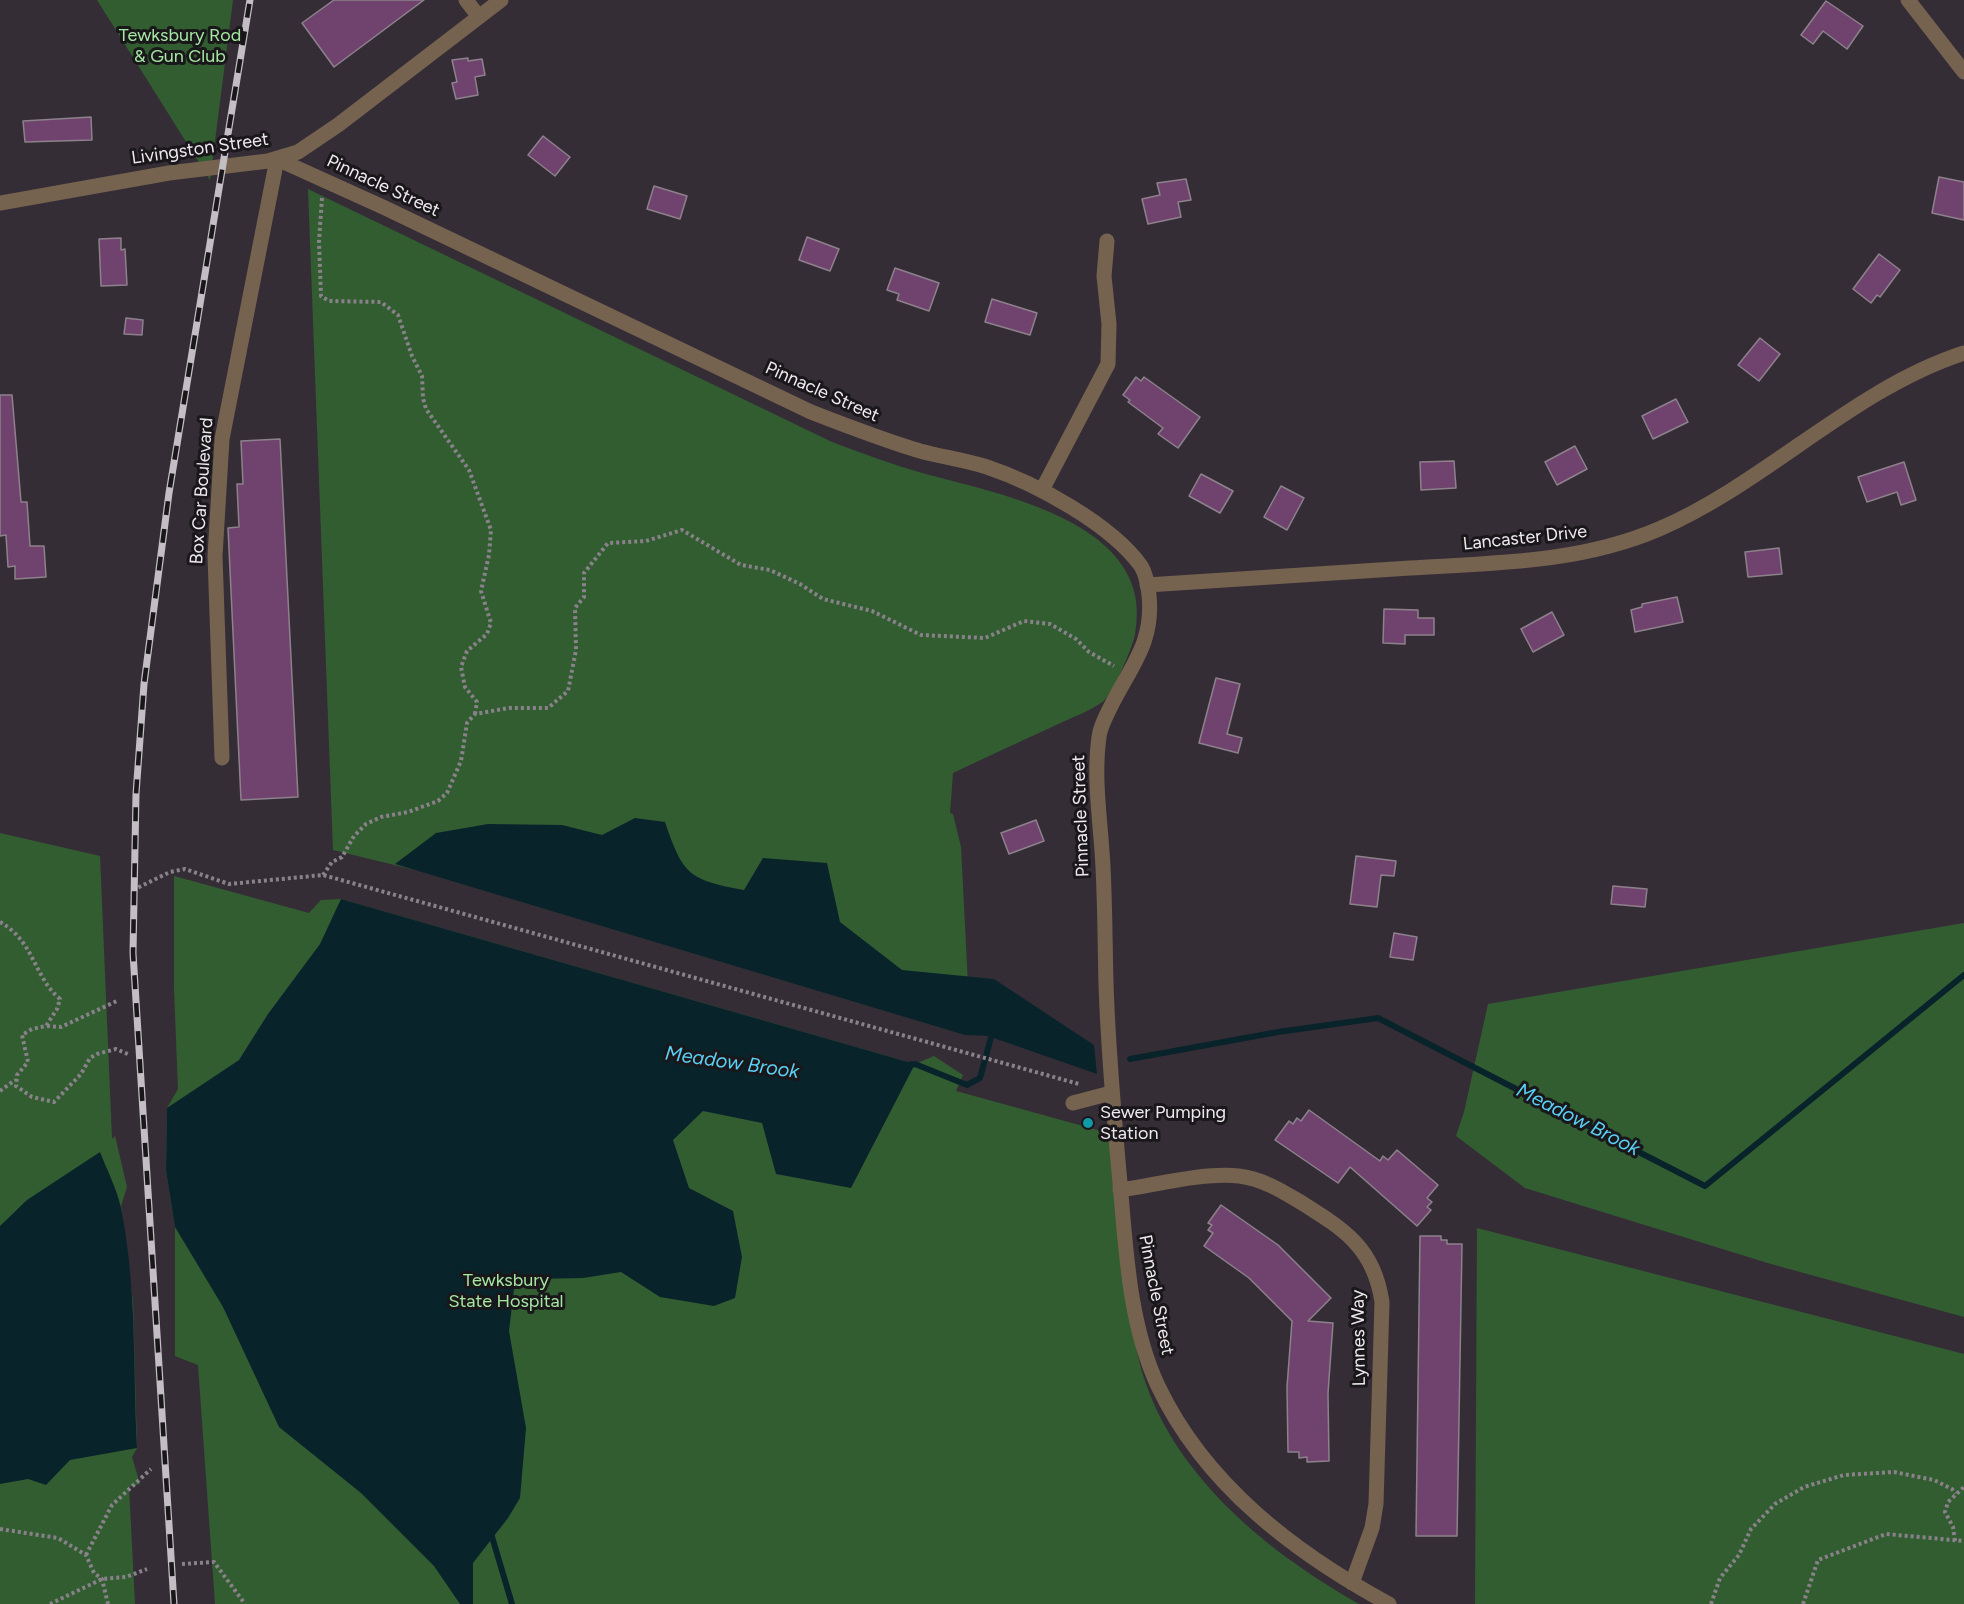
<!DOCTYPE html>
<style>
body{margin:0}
canvas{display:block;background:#352d36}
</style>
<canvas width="1964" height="1604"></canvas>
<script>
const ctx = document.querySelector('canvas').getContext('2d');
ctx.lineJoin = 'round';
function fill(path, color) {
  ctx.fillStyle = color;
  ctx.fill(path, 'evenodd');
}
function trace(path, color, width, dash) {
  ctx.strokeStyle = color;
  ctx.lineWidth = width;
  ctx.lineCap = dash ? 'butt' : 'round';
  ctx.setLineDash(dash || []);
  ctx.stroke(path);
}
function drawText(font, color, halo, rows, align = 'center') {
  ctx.font = font + ' Figtree,sans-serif';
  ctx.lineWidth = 6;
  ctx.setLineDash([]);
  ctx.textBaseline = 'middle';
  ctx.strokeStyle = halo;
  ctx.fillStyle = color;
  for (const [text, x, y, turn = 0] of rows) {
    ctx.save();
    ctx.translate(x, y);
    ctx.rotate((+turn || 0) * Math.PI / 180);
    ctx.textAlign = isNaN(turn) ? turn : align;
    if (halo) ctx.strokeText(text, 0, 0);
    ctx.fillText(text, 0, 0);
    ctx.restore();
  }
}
fill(new Path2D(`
 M 97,0 L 233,0 L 210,180 Z
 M 308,189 L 832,442 C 861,453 891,464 922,473 C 998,494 1158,522 1135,635 C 1132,648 1112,697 1101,703 C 1086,713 1068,719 1052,727 C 1019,742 986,757 953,773 L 950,813 L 953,814 L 961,847 L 969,1005 L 333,850 Z
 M 0,833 L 100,856 L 112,1139 L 115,1136 L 127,1187 L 121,1206 L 133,1302 L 137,1448 L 132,1457 L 140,1484 L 129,1487 L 135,1604 L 0,1604 Z
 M 174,876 L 309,913 L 321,900 L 341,899 L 915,1064 L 934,1056 L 963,1075 L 956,1091 L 1112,1134 L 1137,1352 C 1161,1466 1262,1549 1359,1604 L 215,1604 L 198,1365 L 175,1356 L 175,1227 L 166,1171 L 167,1108 L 178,1089 L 174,989 Z
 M 1964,923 L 1964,1317 L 1771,1264 L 1525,1188 L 1456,1136 L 1464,1112 L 1488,1004 Z
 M 1477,1228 L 1964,1354 L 1964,1604 L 1475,1604 Z`), '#325d31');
fill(new Path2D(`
 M 635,818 L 665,822 C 683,875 689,880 744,890 L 763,858 L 827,863 L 840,922 L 902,970 L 994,979 L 1094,1045 L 1097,1074 L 988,1036 L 965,1035 L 395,864 L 436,833 L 488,824 L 562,825 L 602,835 Z
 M 341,899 L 915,1064 L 851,1188 L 776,1174 L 762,1123 L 703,1111 L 673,1140 L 689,1188 L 733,1211 L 742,1257 L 735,1298 L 714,1306 L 660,1297 L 621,1272 L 583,1278 L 534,1279 L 514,1289 L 509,1331 L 526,1428 L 520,1498 L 508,1518 L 473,1563 L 473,1604 L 460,1604 L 434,1566 L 361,1493 L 279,1427 L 223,1307 L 175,1227 L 166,1171 L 167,1108 L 239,1060 L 268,1014 L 320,944 Z
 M 100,1152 C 107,1170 117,1189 121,1208 C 137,1287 133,1368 137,1448 L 70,1460 L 46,1485 L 28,1479 L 0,1484 L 0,1226 L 27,1200 Z`), '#09232b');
trace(new Path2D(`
 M 1130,1059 L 1278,1032 L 1378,1018 L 1705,1186 L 1964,975
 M 907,1065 L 915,1064 L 967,1085 L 980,1078 L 993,1030
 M 490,1530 L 512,1604`), '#09232b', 6);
const building = new Path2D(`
 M 334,0 L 424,0 L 334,67 L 302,23 Z
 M 1826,1 L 1863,26 L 1847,49 L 1823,31 L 1813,44 L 1801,35 Z
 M 468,58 L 468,61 L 482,59 L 485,75 L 475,77 L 478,95 L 456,99 L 452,83 L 457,82 L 452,60 Z
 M 91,117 L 92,140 L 25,142 L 23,121 Z
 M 543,136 L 570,157 L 555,176 L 528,155 Z
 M 1939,177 L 1964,182 L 1964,220 L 1932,213 Z
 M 1186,179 L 1191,200 L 1178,202 L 1181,217 L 1148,224 L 1142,199 L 1160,195 L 1157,183 Z
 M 654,186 L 687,196 L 680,219 L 647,209 Z
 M 807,237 L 839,249 L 830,271 L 799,260 Z
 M 121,238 L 121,250 L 125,249 L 127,285 L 101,286 L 99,239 Z
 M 1879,254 L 1900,270 L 1880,297 L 1877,295 L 1871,303 L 1853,289 Z
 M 895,268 L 939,283 L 929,311 L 897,300 L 899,294 L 887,290 Z
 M 992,299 L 1037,313 L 1030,335 L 985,322 Z
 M 126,318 L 143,320 L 142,335 L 124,334 Z
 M 1760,338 L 1780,354 L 1759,381 L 1738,365 Z
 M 1136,377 L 1141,381 L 1144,377 L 1200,417 L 1178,448 L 1158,434 L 1163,428 L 1128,402 L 1130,400 L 1123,395 Z
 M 0,395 L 12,395 L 21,502 L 27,502 L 30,546 L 44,546 L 46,577 L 15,579 L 15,566 L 8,567 L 6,535 L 0,536 Z
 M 1676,399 L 1688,422 L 1653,439 L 1642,416 Z
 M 280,439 L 298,797 L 241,800 L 228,528 L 239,527 L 237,484 L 243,484 L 241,441 Z
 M 1575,446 L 1587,469 L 1557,485 L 1545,462 Z
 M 1454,461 L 1456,488 L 1421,490 L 1420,462 Z
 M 1904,462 L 1916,500 L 1901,505 L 1897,492 L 1867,502 L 1858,477 Z
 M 1201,474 L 1233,491 L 1220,513 L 1189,496 Z
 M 1281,486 L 1304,498 L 1287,530 L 1264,517 Z
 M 1779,548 L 1782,574 L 1748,577 L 1745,552 Z
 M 1677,597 L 1683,622 L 1635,632 L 1631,610 L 1642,607 L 1642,604 Z
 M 1384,609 L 1418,610 L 1418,618 L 1434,618 L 1434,635 L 1405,635 L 1405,644 L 1383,643 Z
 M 1552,612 L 1564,635 L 1533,652 L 1521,629 Z
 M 1216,678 L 1240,684 L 1227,734 L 1242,738 L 1238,753 L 1199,743 Z
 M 1036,820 L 1044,841 L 1009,854 L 1001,833 Z
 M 1356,856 L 1396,861 L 1394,876 L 1381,875 L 1377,907 L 1350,904 Z
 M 1613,886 L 1647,889 L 1645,907 L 1611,904 Z
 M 1394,933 L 1417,937 L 1413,960 L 1390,957 Z
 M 1309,1110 L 1380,1161 L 1383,1156 L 1388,1160 L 1397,1150 L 1438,1185 L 1427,1198 L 1432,1202 L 1427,1207 L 1431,1210 L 1417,1226 L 1350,1167 L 1338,1183 L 1275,1140 L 1289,1121 L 1293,1124 L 1297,1118 L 1301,1121 Z
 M 1221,1205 L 1278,1245 L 1331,1298 L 1308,1321 L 1333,1323 L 1328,1393 L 1329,1461 L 1307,1462 L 1307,1457 L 1299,1458 L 1299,1452 L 1288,1452 L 1287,1387 L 1292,1321 L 1249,1278 L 1204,1246 L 1213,1233 L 1208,1230 L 1212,1225 L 1208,1223 Z
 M 1420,1236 L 1441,1236 L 1441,1240 L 1447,1240 L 1447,1244 L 1462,1244 L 1457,1536 L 1416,1536 Z`);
fill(building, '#6f436d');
trace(building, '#8d818c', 1.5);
trace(new Path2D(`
 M 322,198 L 319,241 L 321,296 L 329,301 L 381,302 L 398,315 L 412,356 L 422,376 L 423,398 L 426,409 L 469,470 L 491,530 L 489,555 L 481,591 L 491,623 L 487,634 L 467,651 L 461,667 L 465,687 L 477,702 L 475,714
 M 323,875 L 332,862 L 342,857 L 354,836 L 366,824 L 381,817 L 408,812 L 438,801 L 447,793 L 461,761 L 467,723 L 475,714 L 509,708 L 548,708 L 568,691 L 576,650 L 575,608 L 584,597 L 584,573 L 608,543 L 646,541 L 682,530 L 741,565 L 770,570 L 800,584 L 823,599 L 872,611 L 921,635 L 985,638 L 1024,621 L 1050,624 L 1076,639 L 1089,652 L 1114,666
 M 133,890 L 170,872 L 185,869 L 229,884 L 323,875 L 1079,1084
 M 0,922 C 35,942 33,976 60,999 L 57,1009 L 46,1026 L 32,1029 L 22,1035 L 28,1062 L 17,1075 L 16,1086 L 32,1097 L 54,1102 L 81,1074 L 90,1058 L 97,1054 L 116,1049 L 130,1055
 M 47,1026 L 61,1027 L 119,1000
 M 0,1091 L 15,1080
 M 0,1529 L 58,1538 L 86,1555 L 94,1573 L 102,1579 L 108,1604
 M 1955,1541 L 1953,1527 L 1945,1512 L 1948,1502 L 1964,1487
 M 86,1555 L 112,1505 L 151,1469
 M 182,1564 L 214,1562 L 245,1604
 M 50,1604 L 102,1579 L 126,1577 L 147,1569
 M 1711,1604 L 1720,1578 L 1739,1555 L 1751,1529 L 1775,1504 L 1804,1487 L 1844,1475 L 1894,1472 L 1934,1480 L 1952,1489 L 1955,1494
 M 1803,1604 L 1818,1560 L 1886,1534 L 1964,1541`), '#89828a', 4, [3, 3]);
trace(new Path2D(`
 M 466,0 L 479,17
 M 1908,0 L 1964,72
 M 0,203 L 169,173 L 268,161 L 298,152 L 338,125 L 501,0
 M 1042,490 L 1108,364 L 1109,324 L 1104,276 L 1107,241
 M 1147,585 C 1235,579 1322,574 1410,568 C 1494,563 1580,563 1659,529 C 1766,483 1853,389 1964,353
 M 222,758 L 215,556 L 222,439 L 277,159 L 383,207 L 811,412 C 847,426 883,440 920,451 C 942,457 965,460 987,467 C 1035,483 1111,524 1141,566 C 1146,574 1148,586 1149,595 C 1154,644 1130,667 1110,708 C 1105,718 1100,727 1099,737 C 1093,780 1101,824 1103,867 C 1105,906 1105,944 1106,983 C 1108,1050 1114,1116 1120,1183 C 1126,1250 1129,1324 1158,1386 C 1205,1485 1295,1553 1389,1604
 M 1073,1103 L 1111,1093
 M 1120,1190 C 1156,1185 1203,1172 1239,1176 C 1263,1179 1282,1191 1302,1203 C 1345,1230 1374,1248 1382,1302 L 1376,1504 L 1372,1528 L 1352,1583`), '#76634f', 15);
const rail = new Path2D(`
 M 174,1604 L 133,953 L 136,794 L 144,684 L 169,493 L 250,0`);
trace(rail, '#c3bec4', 7);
trace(rail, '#1a171b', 4.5, [14]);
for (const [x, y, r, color] of [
 [1088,1123,6,"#0f9aa8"]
]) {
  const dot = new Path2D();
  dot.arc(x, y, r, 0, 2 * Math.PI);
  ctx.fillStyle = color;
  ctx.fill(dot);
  trace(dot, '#1a171b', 2);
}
drawText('18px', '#a4e7a1', '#1a171b', [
 ["Tewksbury Rod",180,36],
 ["& Gun Club",180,57],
 ["Tewksbury",506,1281],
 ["State Hospital",506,1302]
]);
drawText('18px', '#eee9ef', '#1a171b', [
 ["Livingston Street",200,149,-8],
 ["Pinnacle Street",383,186,25],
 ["Pinnacle Street",822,392,24],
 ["Box Car Boulevard",202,491,-86],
 ["Lancaster Drive",1525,538,-6],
 ["Pinnacle Street",1081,816,-92],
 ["Pinnacle Street",1156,1295,79],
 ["Lynnes Way",1359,1338,-91]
]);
drawText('18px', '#eee9ef', '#1a171b', [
 ["Sewer Pumping",1100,1113],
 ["Station",1100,1134]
], 'left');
drawText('italic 20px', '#59d0f4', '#1a171b', [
 ["Meadow Brook",732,1063,8],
 ["Meadow Brook",1578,1120,27]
]);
</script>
